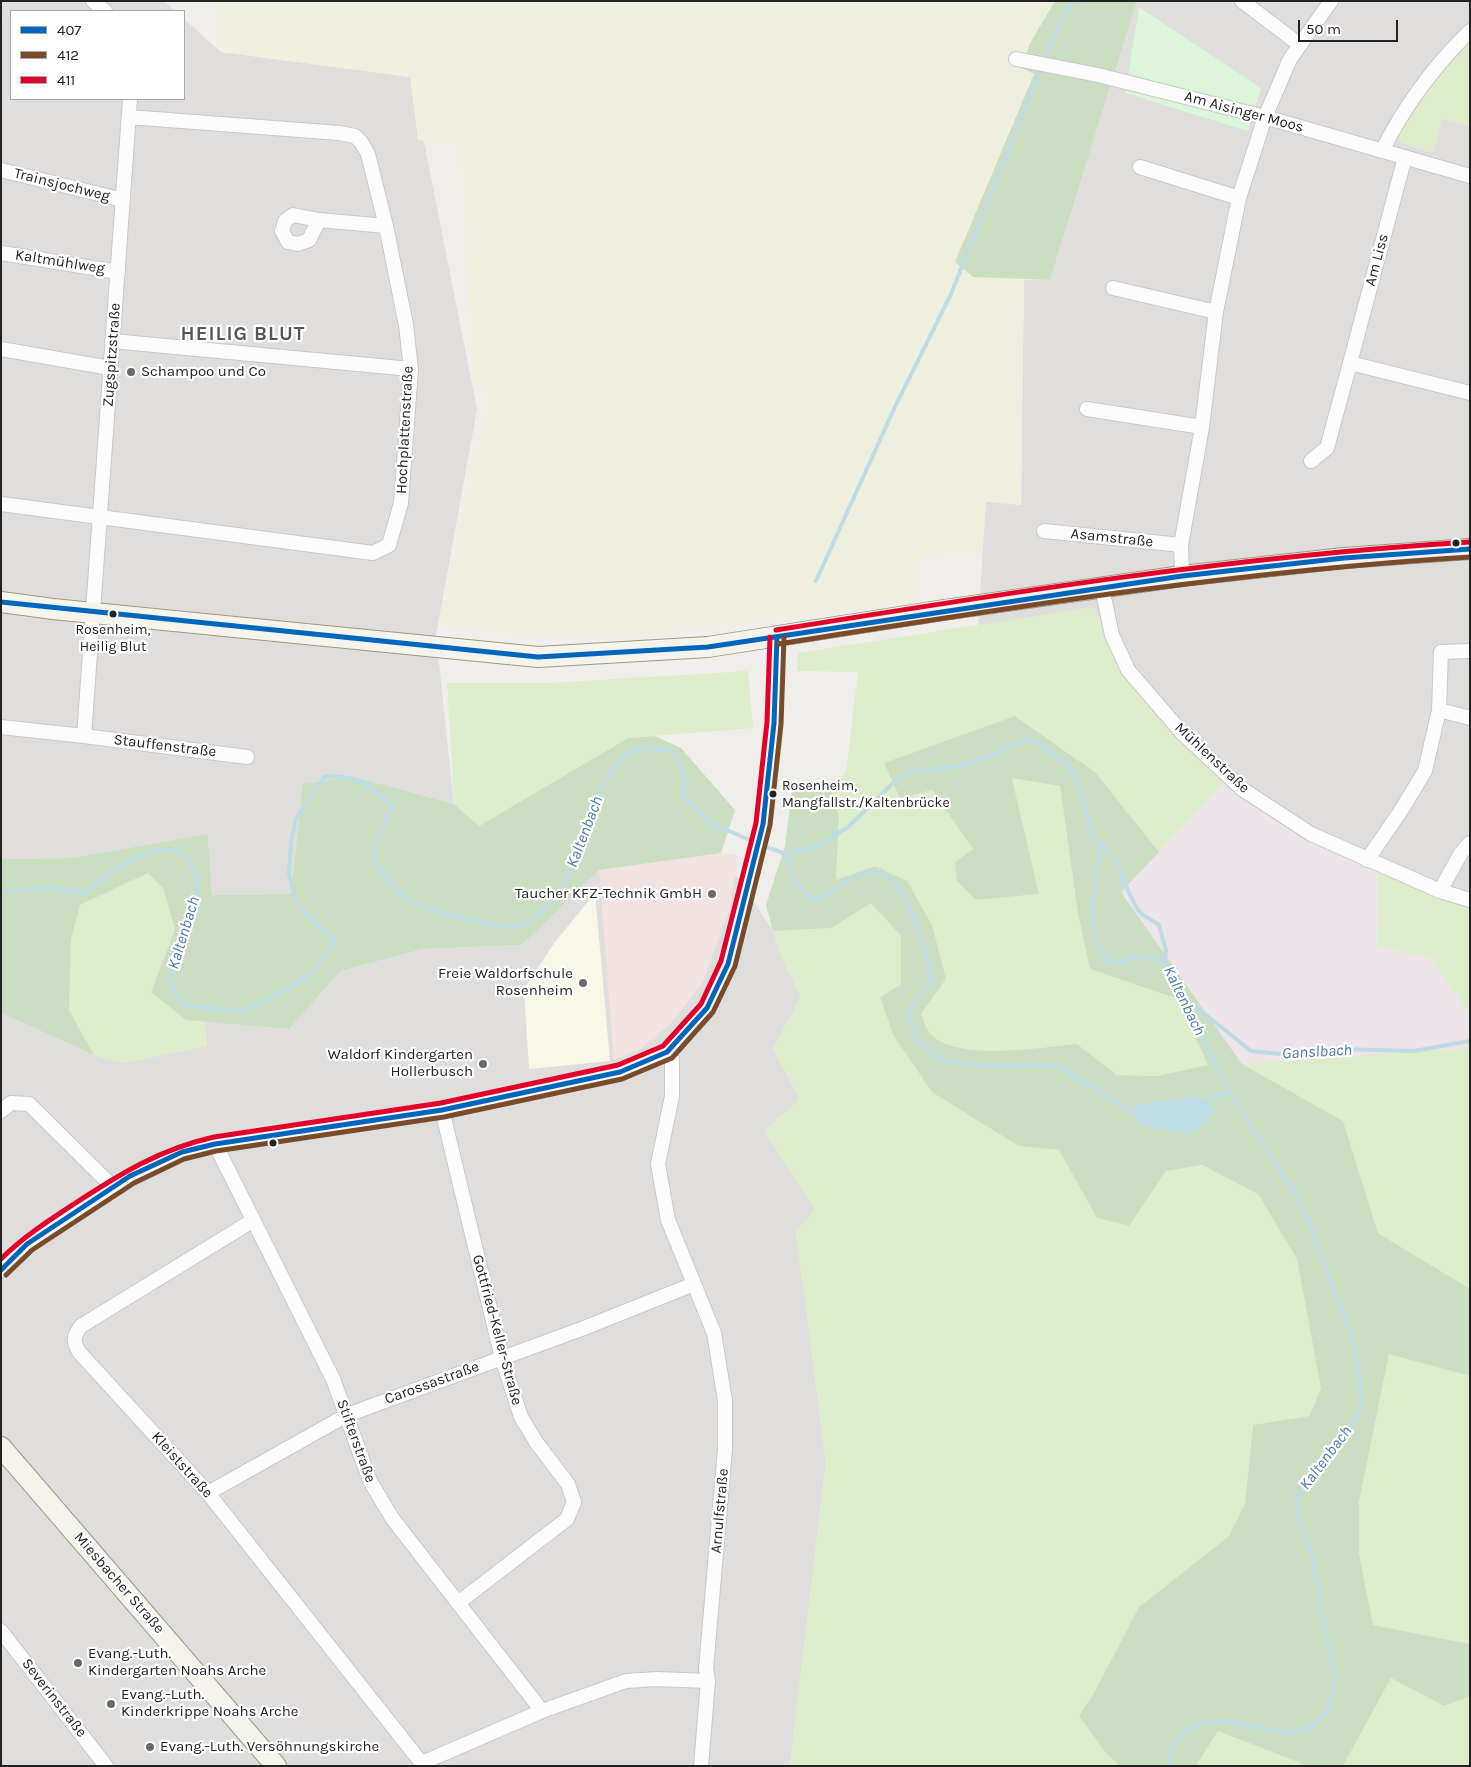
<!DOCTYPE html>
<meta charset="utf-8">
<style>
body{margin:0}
#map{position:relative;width:1471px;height:1767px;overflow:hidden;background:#f0eeeb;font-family:Karla,sans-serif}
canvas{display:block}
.frame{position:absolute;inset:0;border:2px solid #222;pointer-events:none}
.legend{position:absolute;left:10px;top:10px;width:175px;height:90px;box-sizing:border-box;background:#fff;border:1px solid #a7a7a7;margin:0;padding:6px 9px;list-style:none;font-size:15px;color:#222}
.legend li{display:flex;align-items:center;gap:10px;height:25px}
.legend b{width:25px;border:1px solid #a7a7a7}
.scale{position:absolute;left:1298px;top:20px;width:100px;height:22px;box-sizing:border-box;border:2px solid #222;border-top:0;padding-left:6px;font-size:15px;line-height:18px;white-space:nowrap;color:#222;-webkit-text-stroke:4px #fff;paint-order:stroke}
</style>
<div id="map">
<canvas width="1471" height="1767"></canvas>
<div class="frame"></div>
<ul class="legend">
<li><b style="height:6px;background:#0065bd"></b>407</li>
<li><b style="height:6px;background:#7a4b2a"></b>412</li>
<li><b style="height:6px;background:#e4002b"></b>411</li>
</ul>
<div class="scale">50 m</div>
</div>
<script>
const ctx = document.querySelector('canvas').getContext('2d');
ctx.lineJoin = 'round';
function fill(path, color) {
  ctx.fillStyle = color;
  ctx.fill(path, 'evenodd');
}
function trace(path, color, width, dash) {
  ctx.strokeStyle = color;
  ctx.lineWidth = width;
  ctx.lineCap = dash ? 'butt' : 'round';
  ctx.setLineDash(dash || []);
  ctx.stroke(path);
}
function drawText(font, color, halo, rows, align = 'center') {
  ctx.font = font + ' Karla,sans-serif';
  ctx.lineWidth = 4.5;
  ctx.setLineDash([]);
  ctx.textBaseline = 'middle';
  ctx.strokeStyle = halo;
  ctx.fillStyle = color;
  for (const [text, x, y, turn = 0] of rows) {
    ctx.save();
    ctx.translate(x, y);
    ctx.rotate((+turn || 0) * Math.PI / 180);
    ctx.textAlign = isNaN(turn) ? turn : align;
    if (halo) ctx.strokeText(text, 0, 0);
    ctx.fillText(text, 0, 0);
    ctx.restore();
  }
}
fill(new Path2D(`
 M 1,1 L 164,1 L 175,11 L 11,11 L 11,99 L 184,99 L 184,19 L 221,52 L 411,77 L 477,409 L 436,635 L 454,804 L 355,777 L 291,894 L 212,895 L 208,834 L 70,858 L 1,859 L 1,21 L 4,18 L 1,17 Z
 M 1137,1 L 1470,1 L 1470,39 L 1395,140 L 1433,153 L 1442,118 L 1470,127 L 1470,902 L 1314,832 L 1233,774 L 1146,682 L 978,626 L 986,500 L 1021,505 L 1024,280 L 1050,280 Z
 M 721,853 L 773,931 L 781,956 L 801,997 L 773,1049 L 800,1099 L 764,1131 L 816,1210 L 796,1231 L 826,1462 L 790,1766 L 1,1766 L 1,1013 L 94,1055 L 123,1063 L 207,1046 L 204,1021 L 289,1029 L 341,971 L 423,949 L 522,945 L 599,870 Z`), '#dfdedc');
fill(new Path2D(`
 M 721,853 L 738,855 L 729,911 L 702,984 L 670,1024 L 642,1048 L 614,1060 L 599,870 Z`), '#f1e3e1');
fill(new Path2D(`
 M 1233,774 L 1249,789 L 1378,867 L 1377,947 L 1431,958 L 1470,1016 L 1470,1049 L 1242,1064 L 1121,892 Z`), '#ede4e9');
fill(new Path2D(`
 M 595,893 L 610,1061 L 529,1069 L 524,989 L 555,942 Z`), '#f8f7e8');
fill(new Path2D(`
 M 217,1 L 1055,1 L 1050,11 L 1034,73 L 1008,132 L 973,277 L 1024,280 L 1021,505 L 986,502 L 982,553 L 919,556 L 915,601 L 651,635 L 532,637 L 438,625 L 491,388 L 473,384 L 460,145 L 418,140 L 410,77 L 221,52 Z`), '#efefdf');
fill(new Path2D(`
 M 1470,39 L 1470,127 L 1442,119 L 1433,153 L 1395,140 L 1412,108 Z
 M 1093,607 L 1146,682 L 1233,774 L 1159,852 L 1095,772 L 1016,716 L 884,763 L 932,790 L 973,849 L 955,862 L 957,881 L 977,900 L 1039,894 L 1012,777 L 1060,786 L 1078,914 L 1090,969 L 1178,999 L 1209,1065 L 1157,1076 L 1117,1075 L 1077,1044 C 1039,1047 956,1063 929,1032 C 925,1027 924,1019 921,1014 L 946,979 L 875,866 L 836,880 L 839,815 L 830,787 L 846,773 L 858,672 L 797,671 L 798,653 Z
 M 748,671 L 753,728 L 628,738 L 479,826 L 454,804 L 447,683 L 549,683 Z
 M 1378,867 L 1470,902 L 1470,1016 L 1431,958 L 1377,947 Z
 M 148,873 L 163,888 L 175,929 L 151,992 L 186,1020 L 204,1021 L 207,1046 L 123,1063 L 94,1055 L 69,1010 L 71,940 L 80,905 Z
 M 871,902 L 901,936 L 901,984 L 880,997 L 1019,1146 L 1059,1150 L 1098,1218 L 1129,1226 L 1166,1171 L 1202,1165 L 1258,1194 L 1297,1259 L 1321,1389 L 1309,1416 L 1253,1425 L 1245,1504 L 1229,1536 L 1139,1607 L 1094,1693 L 1079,1716 L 1105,1752 L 1120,1766 L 790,1766 L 826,1462 L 796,1231 L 815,1210 L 764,1131 L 800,1099 L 773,1049 L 801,997 L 781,956 L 773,931 L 831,928 Z
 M 1470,1048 L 1470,1289 L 1378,1233 L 1343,1121 L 1242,1064 Z
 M 1389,1353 L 1470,1376 L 1470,1644 L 1373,1625 L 1359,1553 L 1359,1502 Z
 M 1391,1678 L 1444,1706 L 1470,1696 L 1470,1766 L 1343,1766 Z
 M 1218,1731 L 1308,1766 L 1196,1766 Z`), '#ddeccb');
fill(new Path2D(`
 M 1055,1 L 1137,1 L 1050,280 L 973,277 L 955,262 L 1034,74 L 1022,68 L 1029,45 Z
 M 1015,716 L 1095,772 L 1159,852 L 1121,892 L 1242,1064 L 1343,1121 L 1378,1233 L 1470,1289 L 1470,1376 L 1389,1354 L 1359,1502 L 1359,1553 L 1373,1625 L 1470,1644 L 1470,1696 L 1444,1706 L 1391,1678 L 1343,1766 L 1308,1766 L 1218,1731 L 1196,1766 L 1120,1766 L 1105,1752 L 1079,1716 L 1094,1693 L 1139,1607 L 1229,1536 L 1245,1504 L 1253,1425 L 1309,1416 L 1321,1389 L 1297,1259 L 1258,1194 L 1202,1165 L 1166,1171 L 1129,1226 L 1097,1218 L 1059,1150 L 1019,1146 L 932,1092 L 894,1036 L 880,997 L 901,984 L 901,936 L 871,903 L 831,928 L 773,931 L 766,905 L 785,846 L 792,791 L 830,787 L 839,815 L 836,880 L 875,866 L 907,881 L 932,925 L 946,979 L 921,1014 C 924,1019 925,1027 929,1032 C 955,1063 1040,1047 1077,1044 L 1117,1075 L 1157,1076 L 1208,1065 L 1178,999 L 1090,969 L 1078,914 L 1060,786 L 1012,778 L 1039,894 L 976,900 L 957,881 L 955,862 L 973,849 L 932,790 L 900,798 L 884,763 ZM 1201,1096 L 1213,1107 L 1214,1113 L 1196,1131 L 1174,1101 Z
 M 655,736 L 681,748 L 735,810 L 721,853 L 599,870 L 522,945 L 423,949 L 341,971 L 289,1029 L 186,1020 L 151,992 L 175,929 L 163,888 L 148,873 L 80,905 L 71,940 L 69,1010 L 94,1055 L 1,1013 L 1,859 L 70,858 L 208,834 L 212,895 L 291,894 L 303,784 L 355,777 L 454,804 L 479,826 L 628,738 Z`), '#cbdec1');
fill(new Path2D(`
 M 1139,7 L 1261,88 L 1248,131 L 1125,93 Z`), '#daf5da');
fill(new Path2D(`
 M 1201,1096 L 1213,1107 L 1215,1113 L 1196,1131 L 1185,1134 L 1143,1126 L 1129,1110 L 1145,1103 Z`), '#bfdbe3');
trace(new Path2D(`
 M 816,581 L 894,409 L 951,294 L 1053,39 L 1073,1
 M 1102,843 C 1096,882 1083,925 1107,960 L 1118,963 L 1135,956 L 1165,961
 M 761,845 L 786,854 L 819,846 L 848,827 L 891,785 L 909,772 L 961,766 L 990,756 L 1011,744 L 1025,740 L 1040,744 L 1065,762 L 1077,777 L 1095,842 C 1119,846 1125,896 1140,912 C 1144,917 1154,921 1159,925 L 1166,950 L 1165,961 L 1228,1090 L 1297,1196 L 1309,1222 L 1352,1338 L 1359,1372 L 1362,1405 L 1347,1437 L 1304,1486 L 1296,1500 L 1301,1525 L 1314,1564 L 1325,1630 L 1336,1679 L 1328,1711 L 1309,1728 L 1289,1733 L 1223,1721 L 1199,1724 L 1181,1735 L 1170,1753 L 1169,1766
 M 786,854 L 795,881 L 811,899 C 832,898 837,885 855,877 C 865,873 875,870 885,875 C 908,887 926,953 933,979 L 908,1012 L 917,1041 L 944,1061 L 985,1066 L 1057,1065 L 1129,1110 L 1134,1110
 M 1,892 L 50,888 L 84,893 C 105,876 167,826 190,862 C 194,870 198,875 198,883 C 198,912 179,952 169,979 L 177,998 L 187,1006 L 243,1011 L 283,992 L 312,973 L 335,941 L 296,903 L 289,874 L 291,842 L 296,819 L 324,777 C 358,774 370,785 393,807 L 379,835 L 373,856 C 393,896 408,904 450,915 C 474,921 500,930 525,924 C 530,923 536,917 540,913 C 548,906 558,898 563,889 C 570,878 572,861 576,849 C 585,822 609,757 639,749 C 651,746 664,750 676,753 L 684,777 L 684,798 L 712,824 L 755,842
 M 1184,997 L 1251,1051 L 1292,1055 L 1338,1049 L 1414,1051 L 1469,1041
 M 1206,1103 L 1228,1090`), '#bfdbe3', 4);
const street = new Path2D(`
 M 93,1 L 105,11
 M 1242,1 L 1300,45
 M 1016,59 L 1098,75 L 1265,117 L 1470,176
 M 1382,151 C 1405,105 1433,67 1470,31
 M 1405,157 L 1350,363 L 1470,393
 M 1140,167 L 1239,198
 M 1,170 L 123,200
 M 319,220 L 293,215 L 285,221 L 282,231 L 288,242 L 298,244 L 309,240 L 319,220 L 386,226
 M 1,253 L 118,272
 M 1113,288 L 1216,312
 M 112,341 L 411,369
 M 1,349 L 110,368
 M 1087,409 L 1202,427
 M 1311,461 L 1327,448 L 1350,363
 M 1,504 L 373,553 L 389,545 L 401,503 L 411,369 L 406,325 L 386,226 L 368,154 L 361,142 L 355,136 L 339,133 L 129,117
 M 1044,531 L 1181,545
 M 1182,576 L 1181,545 L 1202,427 L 1216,312 L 1239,198 L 1265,117 L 1290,59 L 1331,1
 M 1102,588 L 1112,635 L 1128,670 L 1183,734 L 1242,789 L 1311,834 L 1440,891 L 1470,900
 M 1439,710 L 1470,718
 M 1,727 L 84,736 L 130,99
 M 84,736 L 247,757
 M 1367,860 L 1400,812 L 1425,771 L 1439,710 L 1441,652 L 1470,651
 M 1440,891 L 1461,853 L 1470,843
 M 442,1110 L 502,1358 L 521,1417 L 536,1442 L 568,1484 L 574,1502 L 567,1519 L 458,1603
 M 1,1111 L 11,1103 L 29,1104 L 113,1187
 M 215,1144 L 333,1379 L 370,1481 L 392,1518 L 542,1711
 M 252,1221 L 81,1326 C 73,1336 73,1341 79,1352 L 208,1493 L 424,1766
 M 1,1270 L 27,1244 L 130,1176 L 182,1152 L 215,1144 L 442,1110 L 620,1072 L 667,1052 L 707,1008 L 728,964 L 763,824 L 774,723 L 777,637
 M 208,1493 L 347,1415 L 584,1328 L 694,1284
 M 1,1631 L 106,1766
 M 422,1763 L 542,1711 L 626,1681 L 657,1679 L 708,1681 L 706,1669 L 725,1449 L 725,1401 L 714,1333 L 668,1220 L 658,1164 L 672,1096 L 672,1059 L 667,1052
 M 701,1766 L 708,1681`);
const secondary = new Path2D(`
 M 1,602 L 53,609 L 538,657 L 708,647 L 944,610 L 1182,576 L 1344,558 L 1470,549
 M 1,1447 L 276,1766`);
trace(street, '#c9c8c7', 16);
trace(secondary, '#999a82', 22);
trace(street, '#fdfcfc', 14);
trace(secondary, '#f4f4ed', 20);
trace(new Path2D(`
 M 1,602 L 538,657 L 708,647 L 1182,576 L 1344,558 L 1470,549
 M 1,1270 L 27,1244 L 130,1176 L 182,1152 L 215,1144 L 442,1110 L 620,1072 L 667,1052 L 707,1008 L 728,964 L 763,824 L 774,723 L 777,637`), '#0065bd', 5);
trace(new Path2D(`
 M 778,644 C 1008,608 1237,571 1470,557
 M 6,1275 L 32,1250 L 134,1183 L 184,1159 L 216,1151 L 444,1117 L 622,1079 L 672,1058 L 713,1012 L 735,966 L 770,825 L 781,724 L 784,637`), '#7a4b2a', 5);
trace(new Path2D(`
 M 776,630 C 1006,593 1236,556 1470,542
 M 1,1259 C 23,1237 48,1221 74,1204 C 120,1174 160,1149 214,1137 L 441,1103 L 618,1065 L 663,1046 L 701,1004 L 721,961 L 756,823 L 767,722 L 770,637`), '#e4002b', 5);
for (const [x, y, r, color] of [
 [131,372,5,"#6a6968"],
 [1456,543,4.5,"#222"],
 [113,614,4.5,"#222"],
 [773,794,4.5,"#222"],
 [712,894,5,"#6a6968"],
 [583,983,5,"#6a6968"],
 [483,1064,5,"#6a6968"],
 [273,1143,4.5,"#222"],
 [78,1663,5,"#6a6968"],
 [111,1704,5,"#6a6968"],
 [150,1747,5,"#6a6968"]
]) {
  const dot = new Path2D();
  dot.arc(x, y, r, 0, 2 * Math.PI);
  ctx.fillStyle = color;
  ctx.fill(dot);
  trace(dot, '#fff', 2);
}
drawText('14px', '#222', '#fff', [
 ["Rosenheim,",113,630],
 ["Heilig Blut",113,647],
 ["Rosenheim,",782,786,"left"],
 ["Mangfallstr./Kaltenbrücke",782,803,"left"]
]);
drawText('15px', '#222', '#fff', [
 ["Am Aisinger Moos",1244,112,15],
 ["Trainsjochweg",62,185,14],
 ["Am Liss",1377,260,-75],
 ["Kaltmühlweg",60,262,9],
 ["Zugspitzstraße",112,355,-86],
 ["Hochplattenstraße",405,430,-87],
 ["Asamstraße",1112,538,6],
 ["Stauffenstraße",165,746,7],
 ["Mühlenstraße",1212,758,43],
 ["Gottfried-Keller-Straße",497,1330,75],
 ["Carossastraße",432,1383,-20],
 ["Stifterstraße",356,1441,70],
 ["Kleiststraße",182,1465,48],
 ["Arnulfstraße",720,1511,-85],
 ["Miesbacher Straße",119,1583,49],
 ["Severinstraße",54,1698,52]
]);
drawText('15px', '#222', '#fff', [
 ["Schampoo und Co",141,372],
 ["Taucher KFZ-Technik GmbH",702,894,"right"],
 ["Freie Waldorfschule",573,974,"right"],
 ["Rosenheim",573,991,"right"],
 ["Waldorf Kindergarten",473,1055,"right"],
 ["Hollerbusch",473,1072,"right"],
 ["Evang.-Luth.",88,1654],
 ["Kindergarten Noahs Arche",88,1671],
 ["Evang.-Luth.",121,1695],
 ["Kinderkrippe Noahs Arche",121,1712],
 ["Evang.-Luth. Versöhnungskirche",160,1747]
], 'left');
drawText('italic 16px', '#4a7aab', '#fff', [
 ["Kaltenbach",585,832,-69],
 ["Kaltenbach",184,933,-73],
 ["Kaltenbach",1184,1001,64],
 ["Ganslbach",1317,1052,-3],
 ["Kaltenbach",1326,1458,-53]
]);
ctx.letterSpacing = '1px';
drawText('bold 20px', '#555', '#fff', [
 ["HEILIG BLUT",243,334]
]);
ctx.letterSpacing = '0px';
</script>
